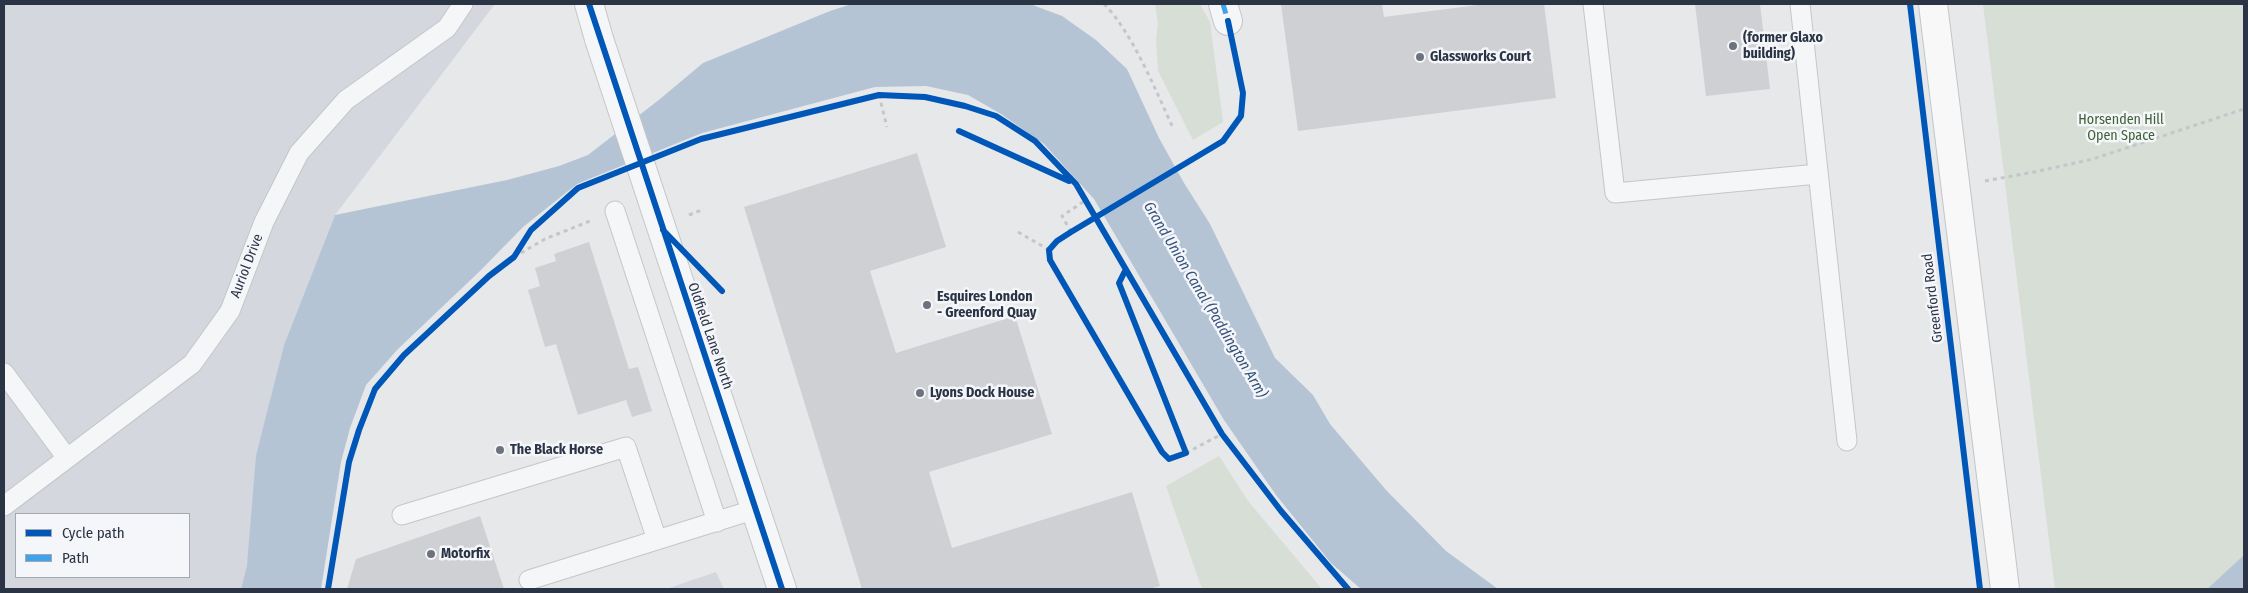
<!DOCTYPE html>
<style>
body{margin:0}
#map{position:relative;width:2248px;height:593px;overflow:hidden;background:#e6e8ea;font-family:"Fira Sans Condensed",sans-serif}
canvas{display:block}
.frame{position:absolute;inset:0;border:5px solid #2b3445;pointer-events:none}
.legend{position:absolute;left:15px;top:513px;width:175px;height:65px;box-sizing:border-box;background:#f4f6f9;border:1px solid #a4a8b1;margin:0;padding:6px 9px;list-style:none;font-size:15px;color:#2b3445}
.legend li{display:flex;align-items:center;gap:10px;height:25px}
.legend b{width:25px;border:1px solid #a4a8b1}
</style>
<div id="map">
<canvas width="2248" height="593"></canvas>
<div class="frame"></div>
<ul class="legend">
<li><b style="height:6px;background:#0057b8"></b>Cycle path</li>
<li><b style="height:6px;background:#3ea3ec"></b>Path</li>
</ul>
</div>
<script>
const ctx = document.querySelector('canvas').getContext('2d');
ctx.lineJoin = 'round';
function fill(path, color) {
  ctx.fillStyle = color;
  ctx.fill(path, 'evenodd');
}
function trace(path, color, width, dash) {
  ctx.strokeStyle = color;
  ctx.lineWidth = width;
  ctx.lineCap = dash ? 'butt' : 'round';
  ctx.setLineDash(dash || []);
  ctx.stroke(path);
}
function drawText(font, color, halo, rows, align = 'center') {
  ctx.font = font + ' "Fira Sans Condensed",sans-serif';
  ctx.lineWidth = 5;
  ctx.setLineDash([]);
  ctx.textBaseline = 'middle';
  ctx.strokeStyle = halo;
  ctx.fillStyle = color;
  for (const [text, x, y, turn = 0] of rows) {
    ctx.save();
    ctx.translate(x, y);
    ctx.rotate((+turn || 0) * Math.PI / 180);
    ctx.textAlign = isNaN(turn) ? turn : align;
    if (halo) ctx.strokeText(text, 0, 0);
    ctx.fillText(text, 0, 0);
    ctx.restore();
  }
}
fill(new Path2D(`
 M 4,4 L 495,4 L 335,215 L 284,345 L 270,400 L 247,565 L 241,589 L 4,589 ZM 16,514 L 189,514 L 189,577 L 16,577 Z
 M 716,572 L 724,589 L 666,589 Z`), '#d4d7dd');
fill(new Path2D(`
 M 1155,4 L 1200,4 L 1210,22 L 1223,122 L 1193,140 L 1158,71 L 1156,41 L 1158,23 Z
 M 1983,4 L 2244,4 L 2244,555 L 2207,589 L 2055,589 Z
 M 1219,456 L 1248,501 L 1322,589 L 1202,589 L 1166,486 Z`), '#d6ded6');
fill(new Path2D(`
 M 852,4 L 1030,4 L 1062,16 L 1096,40 L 1127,69 L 1159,138 L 1184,183 L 1210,224 L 1275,358 L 1313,395 L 1330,424 L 1386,490 L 1446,551 L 1498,589 L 1361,589 L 1331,563 L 1276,495 L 1224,420 L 1094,199 L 1044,144 L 1001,114 L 968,95 L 926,86 L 875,87 L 702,133 L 577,184 L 523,227 L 481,270 L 398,349 L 366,385 L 350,428 L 341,462 L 321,589 L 241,589 L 247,565 L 256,456 L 270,400 L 284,345 L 335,215 L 507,180 L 559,166 L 588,155 L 660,99 L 703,63 L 830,11 Z
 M 2244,555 L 2244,589 L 2207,589 Z`), '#b4c4d5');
fill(new Path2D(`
 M 1281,4 L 1382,4 L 1384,17 L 1486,4 L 1544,4 L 1556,98 L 1298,131 Z
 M 1695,4 L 1760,4 L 1770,89 L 1706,96 Z
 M 917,153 L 946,247 L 870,271 L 896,353 L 1015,316 L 1052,434 L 929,472 L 952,548 L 1132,492 L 1160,586 L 1149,589 L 862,589 L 744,207 Z
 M 589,242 L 629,369 L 638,367 L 652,411 L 632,417 L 626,400 L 578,415 L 556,344 L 545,347 L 528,290 L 540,286 L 535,268 L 556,261 L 554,254 Z
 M 480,516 L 504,589 L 347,589 L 356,559 Z`), '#ced0d3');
const service = new Path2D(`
 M 1593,4 L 1615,193 L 1818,174
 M 1800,4 L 1847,441
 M 615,211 L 717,522
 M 4,373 L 67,458
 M 4,506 L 192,364 L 230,311 L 264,222 L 299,153 L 346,100 L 447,28 L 463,4
 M 402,515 L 626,447 L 657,540
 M 529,580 L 756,509`);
const pedestrian = new Path2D(`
 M 1223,4 L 1228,21`);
const tertiary = new Path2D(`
 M 589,4 L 599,39
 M 675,269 L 782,589`);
const primary = new Path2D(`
 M 1933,4 L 2005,589`);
trace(service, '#c4c6c8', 21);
trace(pedestrian, '#c4c6c8', 30);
trace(tertiary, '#c4c6c8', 30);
trace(primary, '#c2c5c8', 30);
trace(new Path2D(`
 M 1104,4 C 1132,32 1156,91 1173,128
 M 879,95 L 887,127
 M 1985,181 L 2034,172 L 2093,159 L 2244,109
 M 689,215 L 704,209
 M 1018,232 L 1049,250
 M 1071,232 L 1062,216 L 1086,200
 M 514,257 L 545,239 L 590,221
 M 1186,453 L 1222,434
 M 328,589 L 349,462 L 359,430 L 375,389 L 404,355 L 444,316 L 489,276 L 514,257 L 531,230 L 578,188 L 611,174`), '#c5c6ca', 3, [4, 4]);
trace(service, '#f5f6f7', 19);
trace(pedestrian, '#f5f6f7', 28);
trace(tertiary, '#f5f6f7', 28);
trace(primary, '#f8f8f8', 28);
const tertiaryBridge = new Path2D(`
 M 599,39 L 675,269`);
trace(tertiaryBridge, '#c4c6c8', 30, []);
trace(tertiaryBridge, '#f5f6f7', 28);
trace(new Path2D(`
 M 1223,4 L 1228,21`), '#3ea3ec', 5, [10, 5]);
trace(new Path2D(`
 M 589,4 L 782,589
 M 1910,4 L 1980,589
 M 959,131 L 1069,181
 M 663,230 L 722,291
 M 1125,271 L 1119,283 L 1186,453 L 1169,459 L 1162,452 L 1050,260 L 1049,250 L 1057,241 L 1071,232 L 1223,141 L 1241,116 L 1243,93 L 1228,21
 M 328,589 L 349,462 L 359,430 L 375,389 L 404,355 L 489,276 L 514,257 L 531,230 L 578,188 L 701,139 L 879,95 L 925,97 L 965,106 L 996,116 L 1035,141 L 1076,184 L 1222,434 L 1281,511 L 1348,589`), '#0057b8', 6);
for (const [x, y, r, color] of [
 [1733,46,5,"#6c737f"],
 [1420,57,5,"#6c737f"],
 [927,305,5,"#6c737f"],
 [920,393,5,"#6c737f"],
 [500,450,5,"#6c737f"],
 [431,554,5,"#6c737f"]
]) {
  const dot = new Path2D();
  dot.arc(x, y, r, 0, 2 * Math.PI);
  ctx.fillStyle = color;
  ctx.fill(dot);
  trace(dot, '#f4f6f9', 2);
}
drawText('bold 14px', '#2b3445', '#f4f6f9', [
 ["(former Glaxo",1743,38],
 ["building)",1743,54],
 ["Glassworks Court",1430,57],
 ["Esquires London",937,297],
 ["- Greenford Quay",937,313],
 ["Lyons Dock House",930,393],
 ["The Black Horse",510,450],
 ["Motorfix",441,554]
], 'left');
drawText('14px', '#3f6138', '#f4f6f9', [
 ["Horsenden Hill",2121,120],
 ["Open Space",2121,136]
]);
drawText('14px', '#2b3445', '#f4f6f9', [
 ["Auriol Drive",247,266,-69],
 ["Greenford Road",1933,298,-97],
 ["Oldfield Lane North",710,336,71]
]);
drawText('italic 15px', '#34527a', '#f4f6f9', [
 ["Grand Union Canal (Paddington Arm)",1205,300,59]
]);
</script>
